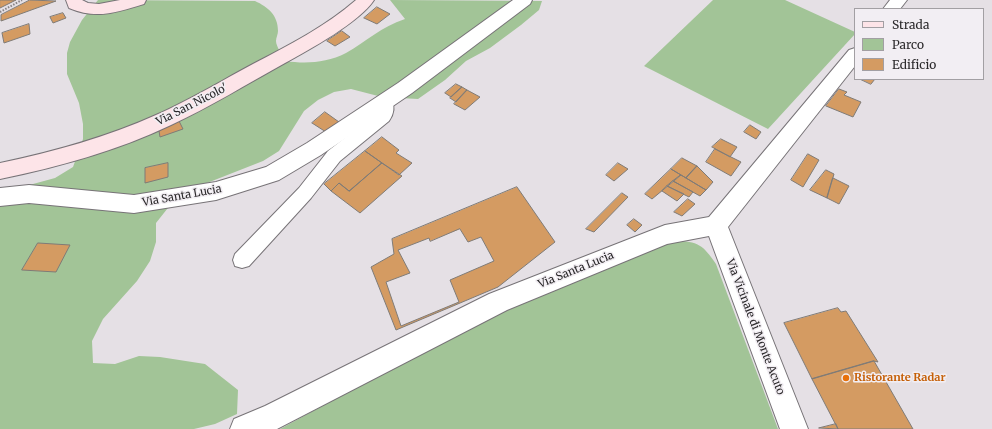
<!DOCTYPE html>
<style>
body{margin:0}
#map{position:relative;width:992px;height:429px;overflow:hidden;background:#e5e0e5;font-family:Merriweather,serif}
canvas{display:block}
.legend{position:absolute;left:854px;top:8px;width:130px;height:72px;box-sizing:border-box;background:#f2eef3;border:1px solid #a29fa3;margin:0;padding:5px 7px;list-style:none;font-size:12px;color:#2b292b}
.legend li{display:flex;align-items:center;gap:8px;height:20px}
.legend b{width:20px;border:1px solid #a29fa3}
</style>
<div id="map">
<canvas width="992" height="429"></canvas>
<ul class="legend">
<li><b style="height:5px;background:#fde4e8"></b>Strada</li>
<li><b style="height:11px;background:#a2c497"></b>Parco</li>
<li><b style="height:11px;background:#d49b62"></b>Edificio</li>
</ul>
</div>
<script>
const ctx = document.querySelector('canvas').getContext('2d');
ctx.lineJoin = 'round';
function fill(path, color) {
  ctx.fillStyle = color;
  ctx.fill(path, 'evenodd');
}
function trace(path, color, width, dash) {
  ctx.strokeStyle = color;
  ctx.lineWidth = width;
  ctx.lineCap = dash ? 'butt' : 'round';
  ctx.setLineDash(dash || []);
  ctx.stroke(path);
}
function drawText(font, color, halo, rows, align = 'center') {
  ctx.font = font + ' Merriweather,serif';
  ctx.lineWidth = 3;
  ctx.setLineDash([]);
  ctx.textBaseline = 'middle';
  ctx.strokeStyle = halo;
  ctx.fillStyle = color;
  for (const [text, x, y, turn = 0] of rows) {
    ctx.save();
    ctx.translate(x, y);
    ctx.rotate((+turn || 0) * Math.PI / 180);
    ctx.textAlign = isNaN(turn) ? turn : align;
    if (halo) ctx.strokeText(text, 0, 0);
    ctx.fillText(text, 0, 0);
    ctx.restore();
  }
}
fill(new Path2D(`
 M 98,0 L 255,1 C 268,7 278,15 278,31 C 278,34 276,38 276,41 C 276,47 283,55 285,61 C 306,64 326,63 346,53 C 367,41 381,27 405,19 L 390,0 L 542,1 L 539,10 L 521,25 L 490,48 L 466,61 L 445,80 L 418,99 L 382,97 L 351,89 L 334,92 L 318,100 L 304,111 L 279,151 L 263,161 L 179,194 L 156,223 L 156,242 L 150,261 L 137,281 L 103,319 L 92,341 L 93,363 L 115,364 L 139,356 L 160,357 L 205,364 L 238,390 L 237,414 L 215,424 L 194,429 L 0,429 L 0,193 L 55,178 L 73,167 L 83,139 L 83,124 L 79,103 L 67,74 L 67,53 L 70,42 L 82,20 Z
 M 713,0 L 785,0 L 855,32 L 855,34 L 768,129 L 644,66 Z
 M 675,241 C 698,241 703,245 716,264 L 778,429 L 280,429 L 446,339 L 496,315 Z`), '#a2c497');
const building = new Path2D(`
 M 0,0 L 16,0 L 0,8 Z
 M 30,0 L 56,1 L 1,21 L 1,15 Z
 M 377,7 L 390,14 L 377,24 L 364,18 Z
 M 63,13 L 66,18 L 53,23 L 50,17 Z
 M 29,24 L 30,34 L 4,43 L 2,33 Z
 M 342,31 L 350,37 L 335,46 L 327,41 Z
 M 860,79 L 875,79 L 871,84 Z
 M 456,84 L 462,87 L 451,97 L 445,93 Z
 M 462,87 L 467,90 L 456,102 L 450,98 Z
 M 839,89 L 847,92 L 844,95 L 861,102 L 853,117 L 826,106 Z
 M 467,90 L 480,97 L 465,110 L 454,104 Z
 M 325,112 L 339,122 L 326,132 L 312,123 Z
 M 179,121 L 183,129 L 160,137 L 159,131 Z
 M 750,125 L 761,132 L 756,139 L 744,132 Z
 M 382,137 L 399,150 L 396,153 L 412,163 L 399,175 L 365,151 Z
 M 721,139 L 737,147 L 730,157 L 712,147 Z
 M 715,149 L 741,162 L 731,176 L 706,162 Z
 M 365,151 L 382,163 L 349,191 L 339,183 L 331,191 L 324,184 Z
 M 808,154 L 819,160 L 803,187 L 791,180 Z
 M 682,158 L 697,166 L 686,178 L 671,169 Z
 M 168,163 L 168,177 L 145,183 L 145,168 Z
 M 382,163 L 402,176 L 360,213 L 331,191 L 339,183 L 349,191 Z
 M 618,163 L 628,169 L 614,181 L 606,175 Z
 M 697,166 L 713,182 L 706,190 L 686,178 Z
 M 671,169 L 681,175 L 652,199 L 645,194 Z
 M 826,170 L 834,174 L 827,198 L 810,190 Z
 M 681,175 L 706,190 L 700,196 L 673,181 Z
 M 833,178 L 849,186 L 839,204 L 827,198 Z
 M 673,181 L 693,192 L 689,197 L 667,186 Z
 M 667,186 L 684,194 L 677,201 L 662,191 Z
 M 517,187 L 555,242 L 498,287 L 396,330 L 371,267 L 394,254 L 392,239 Z
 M 622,193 L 628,197 L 594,232 L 586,229 Z
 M 688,199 L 695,204 L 682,216 L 674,212 Z
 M 634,219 L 642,225 L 635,232 L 627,225 Z
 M 460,229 L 468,242 L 481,237 L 494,261 L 450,280 L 459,302 L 401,326 L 386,282 L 410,273 L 398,250 L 429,238 L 430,241 Z
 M 38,243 L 70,245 L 56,272 L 22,270 Z
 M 838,308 L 841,312 L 846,311 L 878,362 L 874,361 L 812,379 L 784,323 Z
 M 874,361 L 913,429 L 838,429 L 812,379 Z
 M 836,424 L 838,429 L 819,428 Z`);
fill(building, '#d49b62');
trace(building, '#7f7b77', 1);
const lane = new Path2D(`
 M 385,96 L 391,98 C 395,106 394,114 389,121 L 340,161 L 311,198 L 249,266 L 242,268 L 235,266 L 233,260 L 235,254 L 299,188 L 328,151 L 377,113 L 377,102 L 379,98 Z`);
const street = new Path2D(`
 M 513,0 L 532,0 L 530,4 L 412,93 L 321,155 L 279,180 L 216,200 L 134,213 L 29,203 L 0,206 L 0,188 L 29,185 L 134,195 L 216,182 L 266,167 L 307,143 L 398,83 Z
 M 890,0 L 907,0 L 900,9 L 883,9 Z
 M 855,48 L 855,66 L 728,227 L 808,429 L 780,429 L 709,236 L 667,244 L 507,310 L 277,429 L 230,429 L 234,419 L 265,406 L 489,294 L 665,225 L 709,217 L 849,50 Z`);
const secondary = new Path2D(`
 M 66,0 L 82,0 L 88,3 L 99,4 L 120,0 L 146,0 L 144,4 C 117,12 97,20 69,8 Z
 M 356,0 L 374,0 C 360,22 309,50 285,63 C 247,84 210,107 171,125 C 117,151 58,167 0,179 L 0,163 C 53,152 107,137 156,115 C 190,100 221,81 253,64 C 289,45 325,27 356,0 Z`);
trace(lane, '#777377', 2);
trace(street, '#777377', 2);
trace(secondary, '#777377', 2);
trace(new Path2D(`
 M 0,12 L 22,0`), '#868386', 2, [1.5, 1.5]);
fill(lane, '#fff');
fill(street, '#fff');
fill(secondary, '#fde4e8');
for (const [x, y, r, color] of [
 [846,378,4,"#e8710a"]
]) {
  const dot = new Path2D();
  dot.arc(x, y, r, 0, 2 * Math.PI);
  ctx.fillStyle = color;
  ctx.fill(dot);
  trace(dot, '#f2eef3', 1.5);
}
drawText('11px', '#2b292b', '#f2eef3', [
 ["Via San Nicolo'",192,105,-27],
 ["Via Santa Lucia",182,196,-10],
 ["Via Santa Lucia",576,270,-22],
 ["Via Vicinale di Monte Acuto",755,327,69]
]);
drawText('bold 11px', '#c56008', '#f2eef3', [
 ["Ristorante Radar",854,378]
], 'left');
</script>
